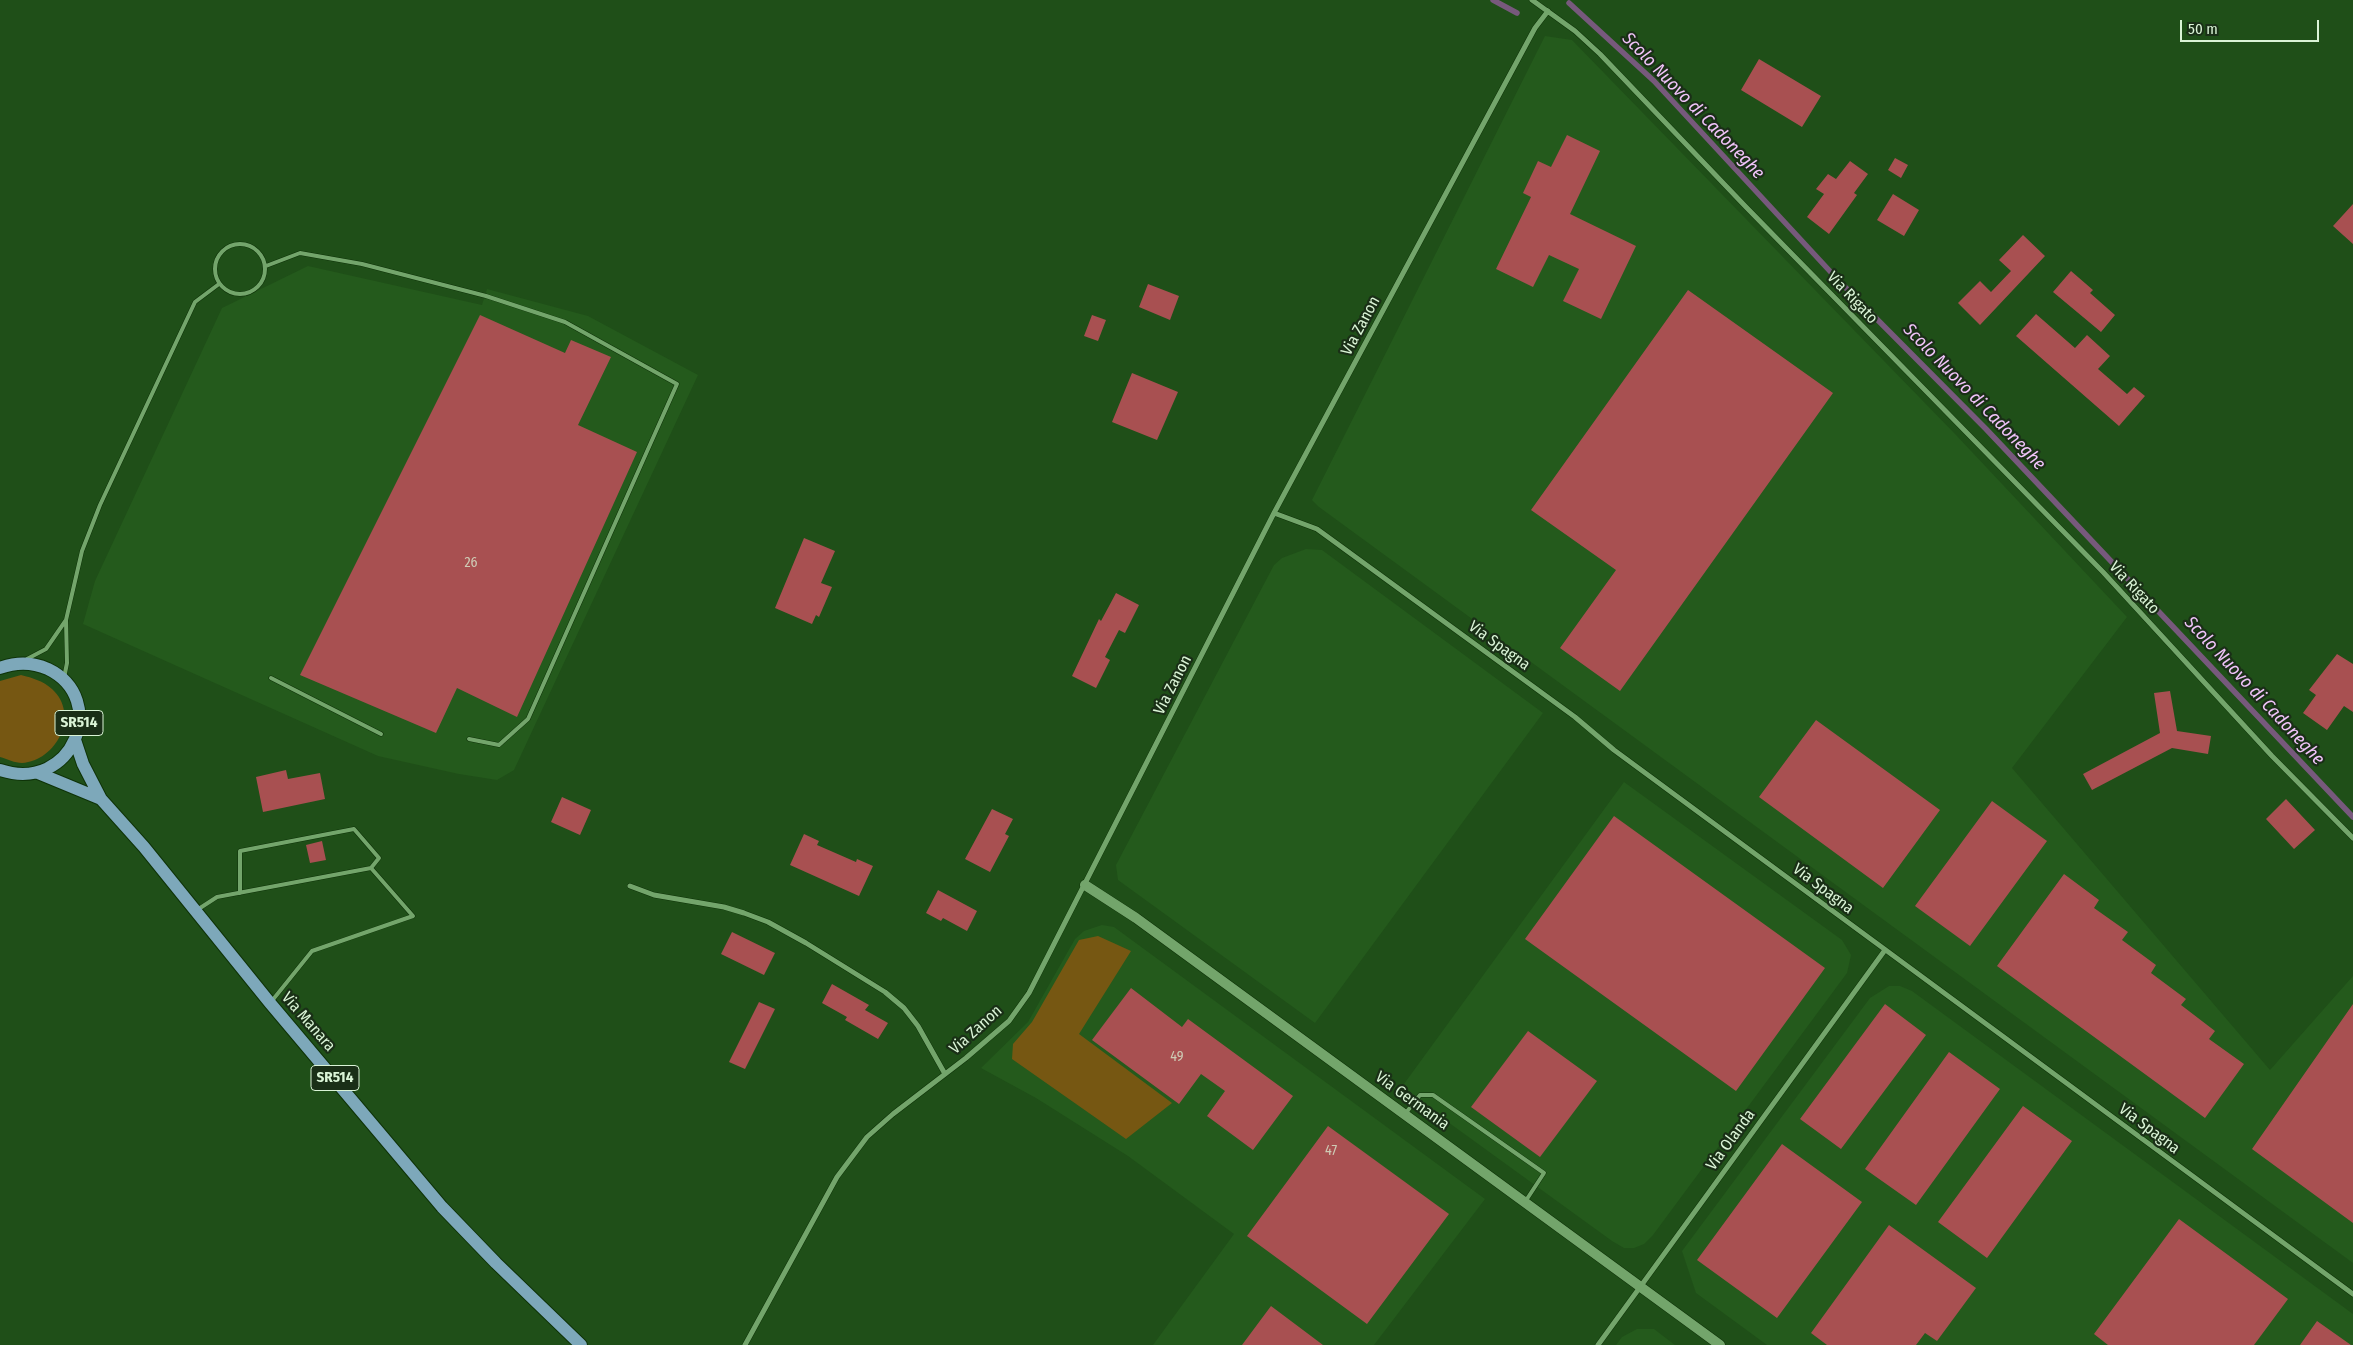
<!DOCTYPE html>
<style>
body{margin:0}
#map{position:relative;width:2353px;height:1345px;overflow:hidden;background:#1f4f18;font-family:"Fira Sans Condensed",sans-serif}
canvas{display:block}
.scale{position:absolute;left:2180px;top:20px;width:139px;height:22px;box-sizing:border-box;border:2px solid #daf4d6;border-top:0;padding-left:6px;font-size:15px;line-height:18px;white-space:nowrap;color:#daf4d6;-webkit-text-stroke:4px #1a2f17;paint-order:stroke}
</style>
<div id="map">
<canvas width="2353" height="1345"></canvas>
<div class="scale">50 m</div>
</div>
<script>
const ctx = document.querySelector('canvas').getContext('2d');
ctx.lineJoin = 'round';
function fill(path, color) {
  ctx.fillStyle = color;
  ctx.fill(path, 'evenodd');
}
function trace(path, color, width, dash) {
  ctx.strokeStyle = color;
  ctx.lineWidth = width;
  ctx.lineCap = dash ? 'butt' : 'round';
  ctx.setLineDash(dash || []);
  ctx.stroke(path);
}
function drawText(font, color, halo, rows, align = 'center') {
  ctx.font = font + ' "Fira Sans Condensed",sans-serif';
  ctx.lineWidth = 4.5;
  ctx.setLineDash([]);
  ctx.textBaseline = 'middle';
  ctx.strokeStyle = halo;
  ctx.fillStyle = color;
  for (const [text, x, y, turn = 0] of rows) {
    ctx.save();
    ctx.translate(x, y);
    ctx.rotate((+turn || 0) * Math.PI / 180);
    ctx.textAlign = isNaN(turn) ? turn : align;
    if (halo) ctx.strokeText(text, 0, 0);
    ctx.fillText(text, 0, 0);
    ctx.restore();
  }
}
fill(new Path2D(`
 M 1545,36 L 1572,40 L 1956,435 L 2127,617 L 2012,768 L 2270,1070 L 2353,976 L 2353,1263 L 1319,507 L 1312,500 Z
 M 308,266 L 482,305 L 487,289 L 588,316 L 698,375 L 514,770 L 497,780 L 459,774 L 378,756 L 83,624 L 95,581 L 222,308 Z
 M 1306,549 L 1322,550 L 1543,713 L 1315,1023 L 1118,880 L 1116,865 L 1274,565 L 1282,558 Z
 M 1624,782 L 1842,940 L 1851,955 L 1847,973 L 1653,1235 L 1644,1244 L 1634,1248 L 1624,1248 L 1612,1241 L 1401,1088 Z
 M 1102,925 L 1114,927 L 1485,1199 L 1374,1345 L 1153,1345 L 1234,1234 L 1128,1156 L 1036,1098 L 981,1068 L 1028,1022 L 1075,939 L 1084,931 Z
 M 1889,986 L 1900,986 L 1912,991 L 2353,1314 L 2353,1345 L 1767,1345 L 1696,1293 L 1682,1251 L 1870,998 Z
 M 1637,1329 L 1654,1329 L 1675,1345 L 1616,1345 L 1622,1337 Z`), '#245a1c');
fill(new Path2D(`
 M 21,675 C 33,678 43,681 52,689 C 80,714 57,761 22,763 C 15,763 7,759 0,757 L 0,681 Z
 M 1098,936 L 1131,951 L 1079,1034 L 1172,1103 L 1126,1139 L 1012,1059 L 1013,1044 L 1032,1022 L 1079,940 Z`), '#765712');
trace(new Path2D(`
 M 1493,0 L 1517,13
 M 1569,3 L 1654,81 L 1839,281 L 1986,429 L 2353,817`), '#77597c', 5.5);
fill(new Path2D(`
 M 1759,59 L 1821,96 L 1802,127 L 1741,90 Z
 M 1567,135 L 1600,151 L 1570,214 L 1636,246 L 1601,319 L 1563,301 L 1579,269 L 1549,255 L 1533,287 L 1496,269 L 1531,197 L 1523,193 L 1538,161 L 1551,167 Z
 M 1895,158 L 1908,165 L 1901,178 L 1888,170 Z
 M 1850,161 L 1868,174 L 1854,193 L 1857,195 L 1829,234 L 1807,217 L 1824,194 L 1816,189 L 1828,174 L 1836,179 Z
 M 1893,194 L 1919,210 L 1904,236 L 1877,220 Z
 M 2353,204 L 2353,244 L 2333,226 Z
 M 2023,235 L 2045,256 L 1980,325 L 1958,303 L 1980,281 L 1991,292 L 2011,271 L 1999,260 Z
 M 2071,271 L 2093,290 L 2090,293 L 2115,315 L 2101,332 L 2053,292 Z
 M 1148,284 L 1179,296 L 1170,320 L 1139,307 Z
 M 1688,290 L 1833,393 L 1620,691 L 1560,648 L 1616,570 L 1531,510 Z
 M 2036,314 L 2075,348 L 2087,335 L 2110,356 L 2098,369 L 2127,394 L 2134,387 L 2145,396 L 2119,426 L 2016,336 Z
 M 480,315 L 565,353 L 571,340 L 611,357 L 578,425 L 637,452 L 517,717 L 457,688 L 436,733 L 300,675 Z
 M 1092,315 L 1106,320 L 1098,341 L 1084,336 Z
 M 1132,373 L 1178,392 L 1157,440 L 1112,422 Z
 M 804,538 L 835,551 L 821,583 L 832,587 L 819,617 L 816,615 L 812,624 L 775,608 Z
 M 1116,593 L 1139,605 L 1125,633 L 1119,630 L 1105,657 L 1110,660 L 1096,688 L 1072,676 L 1099,619 L 1101,621 Z
 M 2337,654 L 2353,664 L 2353,712 L 2344,706 L 2327,730 L 2303,713 L 2316,695 L 2309,690 Z
 M 2170,691 L 2177,731 L 2211,736 L 2208,754 L 2172,748 L 2092,790 L 2083,774 L 2160,733 L 2154,693 Z
 M 1816,720 L 1940,810 L 1883,888 L 1759,797 Z
 M 286,770 L 288,779 L 320,773 L 325,799 L 263,812 L 256,777 Z
 M 562,797 L 591,810 L 580,835 L 551,822 Z
 M 2286,799 L 2315,830 L 2294,849 L 2266,819 Z
 M 1992,801 L 2047,841 L 1970,946 L 1915,906 Z
 M 992,809 L 1013,819 L 1005,834 L 1009,836 L 990,872 L 965,859 Z
 M 1614,816 L 1825,968 L 1736,1091 L 1525,939 Z
 M 804,834 L 819,841 L 817,845 L 856,862 L 857,859 L 873,866 L 859,896 L 790,865 Z
 M 322,841 L 326,860 L 310,863 L 306,845 Z
 M 2064,874 L 2099,900 L 2094,908 L 2128,932 L 2122,940 L 2156,965 L 2151,973 L 2186,999 L 2181,1005 L 2215,1031 L 2209,1039 L 2244,1064 L 2205,1118 L 1997,966 Z
 M 938,890 L 977,911 L 967,931 L 943,918 L 941,921 L 926,913 Z
 M 732,932 L 775,953 L 764,975 L 721,954 Z
 M 832,984 L 869,1005 L 865,1010 L 888,1023 L 878,1039 L 845,1020 L 847,1017 L 822,1003 Z
 M 1131,988 L 1182,1027 L 1188,1019 L 1293,1096 L 1253,1150 L 1207,1116 L 1225,1091 L 1201,1074 L 1179,1104 L 1092,1040 Z
 M 759,1002 L 775,1009 L 745,1069 L 729,1062 Z
 M 1885,1004 L 1926,1035 L 1841,1149 L 1800,1119 Z
 M 2353,1004 L 2353,1223 L 2252,1149 Z
 M 1528,1031 L 1597,1081 L 1540,1157 L 1471,1107 Z
 M 1949,1052 L 2000,1089 L 1916,1205 L 1865,1169 Z
 M 2023,1106 L 2072,1141 L 1987,1258 L 1938,1222 Z
 M 1328,1126 L 1449,1214 L 1367,1324 L 1247,1236 Z
 M 1782,1144 L 1862,1202 L 1777,1318 L 1697,1260 Z
 M 2179,1219 L 2288,1299 L 2254,1345 L 2108,1345 L 2094,1334 Z
 M 1889,1225 L 1976,1288 L 1937,1341 L 1925,1333 L 1916,1345 L 1827,1345 L 1811,1333 Z
 M 1271,1306 L 1323,1345 L 1242,1345 Z
 M 2317,1321 L 2351,1345 L 2300,1345 Z`), '#a85051');
const lane = new Path2D(`
 M215 269a25 25 0 1 1 50 0a25 25 0 1 1-50 0Z
 M 266,266 L 300,253 L 362,264 L 486,296 L 565,322 L 677,384 L 528,719 L 499,745 L 469,739
 M 27,659 L 46,649 L 66,620
 M 64,678 L 67,663 L 66,620 L 82,551 L 100,505 L 195,302 L 219,284
 M 271,678 L 381,734
 M 240,893 L 240,851 L 354,829 L 379,858 L 371,868
 M 197,910 L 217,897 L 371,868 L 413,916 L 312,951 L 271,1002
 M 1405,1114 L 1420,1095 L 1433,1095 L 1544,1173 L 1525,1202`);
const street = new Path2D(`
 M 1532,0 L 1575,31 L 1600,54 L 1746,207 L 2103,572 L 2272,756 L 2353,838
 M 1274,513 L 1317,529 L 1575,717 L 1614,750 L 2353,1294
 M 630,886 L 654,895 L 724,907 L 744,913 L 768,922 L 806,943 L 885,992 L 904,1008 L 918,1026 L 945,1074
 M 745,1345 L 837,1177 L 867,1137 L 893,1114 L 966,1058 L 1009,1021 L 1029,993 L 1274,513 L 1535,28 L 1548,11
 M 1598,1345 L 1885,950`);
const secondary = new Path2D(`
 M 1085,885 L 1136,918 L 1720,1345`);
const primary = new Path2D(`
 M 0,668 C 16,662 32,662 48,669 C 110,699 73,794 0,770
 M 75,740 L 83,764 L 101,799 L 144,847 L 270,1003 L 442,1207 L 496,1263 L 581,1345
 M 38,773 L 101,799`);
trace(lane, '#0e3208', 5);
trace(street, '#0e3208', 6);
trace(secondary, '#0e3208', 11);
trace(primary, '#0e3208', 14);
trace(lane, '#73a56b', 4);
trace(street, '#73a56b', 5);
trace(secondary, '#73a56b', 10);
trace(primary, '#7da8ba', 12);
drawText('14px', '#cecbb5', null, [
 ["26",471,563],
 ["49",1177,1057],
 ["47",1331,1151]
]);
for (const [x, y, w] of [
 [79,723,48],
 [335,1078,48]
]) {
  const box = new Path2D();
  box.roundRect(x - w / 2, y - 12.5, w, 25, 4);
  ctx.fillStyle = '#1a2f17';
  ctx.fill(box);
  trace(box, '#daf4d6', 1);
}
drawText('bold 15px', '#daf4d6', null, [
 ["SR514",79,723],
 ["SR514",335,1078]
]);
drawText('16px', '#daf4d6', '#1a2f17', [
 ["Via Rigato",1852,298,46],
 ["Via Zanon",1361,326,-62],
 ["Via Rigato",2134,588,47],
 ["Via Spagna",1499,646,36],
 ["Via Zanon",1173,685,-63],
 ["Via Spagna",1823,889,37],
 ["Via Manara",308,1022,49],
 ["Via Zanon",976,1030,-42],
 ["Via Germania",1412,1101,36],
 ["Via Spagna",2149,1129,37],
 ["Via Olanda",1731,1140,-54]
]);
drawText('italic 18px', '#f1c4fa', '#1a2f17', [
 ["Scolo Nuovo di Cadoneghe",1693,106,46],
 ["Scolo Nuovo di Cadoneghe",1974,397,46],
 ["Scolo Nuovo di Cadoneghe",2254,691,47]
]);
</script>
